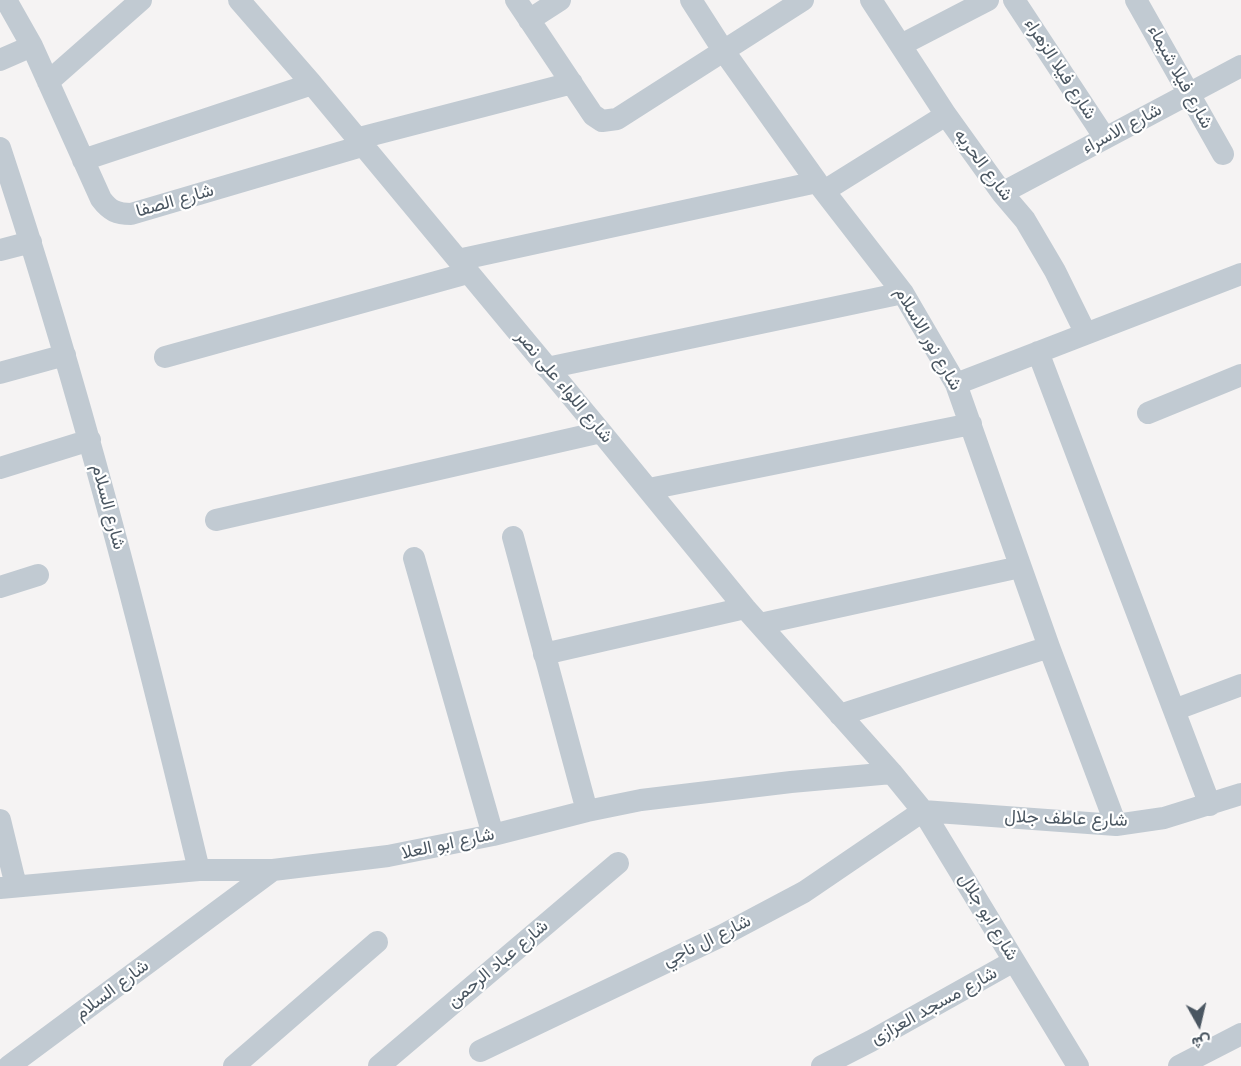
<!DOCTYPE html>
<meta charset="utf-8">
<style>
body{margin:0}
#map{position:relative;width:1241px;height:1066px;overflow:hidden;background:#f5f3f3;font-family:Helvetica,Vazirmatn,sans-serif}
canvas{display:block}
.north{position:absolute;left:1169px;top:994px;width:60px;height:60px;-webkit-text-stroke:4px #fff;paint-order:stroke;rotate:172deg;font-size:16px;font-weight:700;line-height:24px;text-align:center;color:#4a5661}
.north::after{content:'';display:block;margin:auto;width:21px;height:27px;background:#4a5661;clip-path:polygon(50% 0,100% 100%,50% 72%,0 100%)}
</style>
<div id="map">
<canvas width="1241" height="1066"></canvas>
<div class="north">ش</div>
</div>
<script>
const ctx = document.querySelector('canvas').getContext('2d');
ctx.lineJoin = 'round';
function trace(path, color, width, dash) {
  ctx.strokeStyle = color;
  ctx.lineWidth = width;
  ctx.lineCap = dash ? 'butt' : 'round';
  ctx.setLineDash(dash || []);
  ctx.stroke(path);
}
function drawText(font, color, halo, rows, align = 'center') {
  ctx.font = font + ' Helvetica,Vazirmatn,sans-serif';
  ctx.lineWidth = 4.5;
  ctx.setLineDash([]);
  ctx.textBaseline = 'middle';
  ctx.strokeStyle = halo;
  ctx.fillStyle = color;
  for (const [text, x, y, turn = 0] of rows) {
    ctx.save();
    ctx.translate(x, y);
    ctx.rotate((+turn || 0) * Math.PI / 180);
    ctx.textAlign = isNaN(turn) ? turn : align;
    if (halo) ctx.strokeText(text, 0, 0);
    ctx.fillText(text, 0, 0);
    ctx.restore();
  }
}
trace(new Path2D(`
 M 6,0 L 32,46 L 101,199 C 110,211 117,214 131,214 L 362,146
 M 239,0 L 312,84 L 601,432 L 745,608 L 892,773 L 923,811 L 1078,1066
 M 516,0 L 593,115 L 602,121 L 617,119 L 803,0
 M 691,0 L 723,50 L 817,182 L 903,293 L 956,384 L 1049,647 L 1116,825
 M 871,0 L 946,115 L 1002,193 L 1025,220 L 1055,271 L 1086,334
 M 1014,0 L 1105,138
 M 1136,0 L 1223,154
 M 529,20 L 560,0
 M 901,45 L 988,0
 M 0,60 L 32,46
 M 48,82 L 141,0
 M 356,139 L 572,83
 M 0,148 C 79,386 141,627 199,870
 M 83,160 L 312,84
 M 824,191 L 946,115
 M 1002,193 L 1241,66
 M 0,250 L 31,242
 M 458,260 L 817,182
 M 1038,352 L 1210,805
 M 165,357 L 468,273
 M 547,368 L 903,293
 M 0,373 L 65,355
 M 956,384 L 1241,274
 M 1148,413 L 1241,375
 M 0,468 L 90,440
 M 649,489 L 971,424
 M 216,520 L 601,432
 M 513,537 L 587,811
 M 414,558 L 493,835
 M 0,587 L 38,575
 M 760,624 L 1020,567
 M 544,654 L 745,608
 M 1174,710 L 1241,685
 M 840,715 L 1049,647
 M 0,820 L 16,886
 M 0,888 L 199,870 L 273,870 L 388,856 L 493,835 L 587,811 L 641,800 L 791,782 L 892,773
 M 480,1051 L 723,935 L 804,892 L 923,811 L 1116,825 L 1164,818 L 1241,794
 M 9,1066 L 273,870
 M 234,1066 L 377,942
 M 379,1066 L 618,863
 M 822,1066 L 871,1041 L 1014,961
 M 1179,1066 L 1241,1034`), '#c1cad2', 22);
drawText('18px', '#4a5661', '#fff', [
 ["شارع فيلا الزهراء",1060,69,57],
 ["شارع فيلا شيماء",1180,77,61],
 ["شارع الاسراء",1122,129,-28],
 ["شارع الحريه",983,165,53],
 ["شارع الصفا",175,201,-16],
 ["شارع نور الاسلام",928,339,60],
 ["شارع اللواء على نصر",564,387,50],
 ["شارع السلام",108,507,75],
 ["شارع عاطف جلال",1066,819,2],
 ["شارع ابو العلا",448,844,-12],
 ["شارع ابو جلال",988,917,59],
 ["شارع ال ناجي",707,941,-26],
 ["شارع عباد الرحمن",498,964,-40],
 ["شارع السلام",112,990,-37],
 ["شارع مسجد العزازى",934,1006,-29]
]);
</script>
